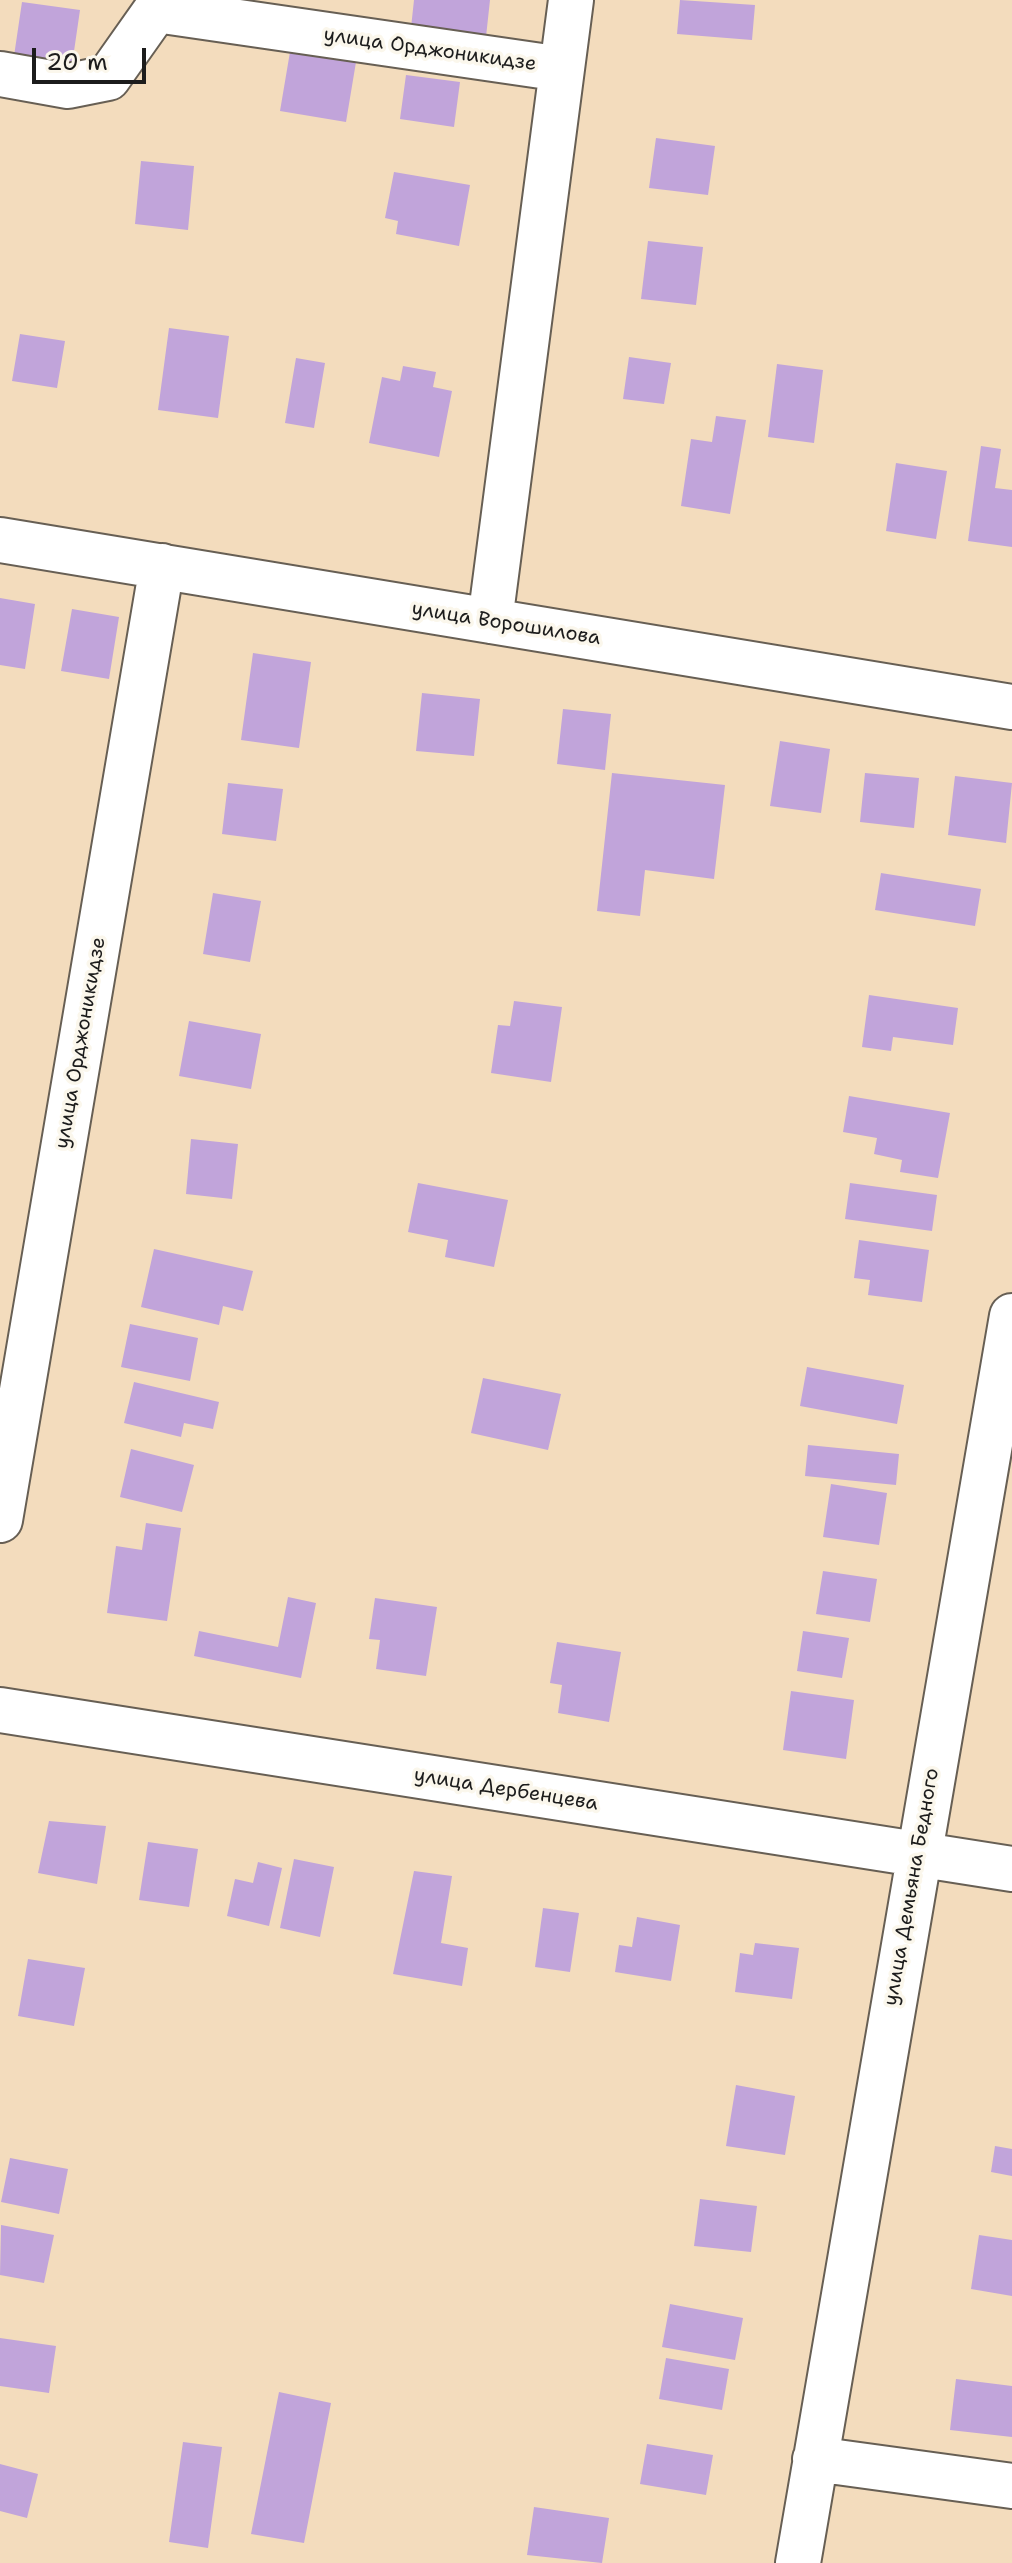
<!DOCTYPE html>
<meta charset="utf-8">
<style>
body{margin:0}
#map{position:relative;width:1012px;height:2563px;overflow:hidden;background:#f3dcbd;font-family:"Shantell Sans",sans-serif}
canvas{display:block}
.scale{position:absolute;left:32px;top:48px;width:114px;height:36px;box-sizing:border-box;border:4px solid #1c1c1c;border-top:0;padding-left:10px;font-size:24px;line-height:28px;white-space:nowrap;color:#1c1c1c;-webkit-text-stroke:6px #fbf7ec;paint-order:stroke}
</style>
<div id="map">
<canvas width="1012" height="2563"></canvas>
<div class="scale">20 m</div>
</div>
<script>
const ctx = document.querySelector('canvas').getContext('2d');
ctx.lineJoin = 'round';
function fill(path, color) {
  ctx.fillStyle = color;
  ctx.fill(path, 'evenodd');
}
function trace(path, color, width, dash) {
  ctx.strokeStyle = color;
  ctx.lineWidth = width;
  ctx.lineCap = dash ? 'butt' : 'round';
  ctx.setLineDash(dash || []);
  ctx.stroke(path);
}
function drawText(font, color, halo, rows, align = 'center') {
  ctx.font = font + ' "Shantell Sans",sans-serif';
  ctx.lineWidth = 7;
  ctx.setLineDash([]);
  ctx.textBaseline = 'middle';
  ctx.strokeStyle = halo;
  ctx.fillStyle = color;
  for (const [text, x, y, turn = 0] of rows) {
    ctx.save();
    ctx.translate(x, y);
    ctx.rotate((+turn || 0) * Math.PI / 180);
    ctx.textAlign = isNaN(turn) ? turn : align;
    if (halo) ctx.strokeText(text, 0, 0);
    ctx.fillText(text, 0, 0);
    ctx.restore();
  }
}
fill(new Path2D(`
 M 414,0 L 490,0 L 485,46 L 410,37 Z
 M 680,0 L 755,5 L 752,40 L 677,34 Z
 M 22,2 L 80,10 L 72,65 L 14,56 Z
 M 291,46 L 357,56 L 346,122 L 280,111 Z
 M 406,75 L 460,82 L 454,127 L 400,119 Z
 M 656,138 L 715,146 L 708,195 L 649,188 Z
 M 141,161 L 194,166 L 188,230 L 135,224 Z
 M 394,172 L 470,185 L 459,246 L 396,234 L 398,221 L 385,218 Z
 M 648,241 L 703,247 L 696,305 L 641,299 Z
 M 169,328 L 229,336 L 218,418 L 158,410 Z
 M 20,334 L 65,341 L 57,388 L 12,381 Z
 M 629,357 L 671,363 L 664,404 L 623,399 Z
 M 296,358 L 325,363 L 314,428 L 285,423 Z
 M 777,364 L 823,370 L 814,443 L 768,437 Z
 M 403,366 L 436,372 L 433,387 L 452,391 L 439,457 L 369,443 L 382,377 L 400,381 Z
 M 716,416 L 746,420 L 730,514 L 681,506 L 691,439 L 712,442 Z
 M 981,446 L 1001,449 L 995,488 L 1012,490 L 1012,547 L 968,541 Z
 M 896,463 L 947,471 L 936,539 L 886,531 Z
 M 0,598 L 35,604 L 25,669 L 0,665 Z
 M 72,609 L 119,617 L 109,679 L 61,671 Z
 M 253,653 L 311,662 L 299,748 L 241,740 Z
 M 422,693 L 480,699 L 474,756 L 416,751 Z
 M 563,709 L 611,714 L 605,770 L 557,764 Z
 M 780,741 L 830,749 L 821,813 L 770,806 Z
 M 612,773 L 725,785 L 714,879 L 645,870 L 640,916 L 597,911 Z
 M 865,773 L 919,778 L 914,828 L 860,822 Z
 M 955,776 L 1012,783 L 1006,843 L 948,835 Z
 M 228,783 L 283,789 L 276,841 L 222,834 Z
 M 881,873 L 981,889 L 975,926 L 875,910 Z
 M 213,893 L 261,901 L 250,962 L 203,954 Z
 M 869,995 L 958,1008 L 953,1045 L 893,1037 L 891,1051 L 862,1047 Z
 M 514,1001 L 562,1007 L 551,1082 L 491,1073 L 498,1025 L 510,1026 Z
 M 189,1021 L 261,1034 L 251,1089 L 179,1076 Z
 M 849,1096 L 950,1113 L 938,1178 L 900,1172 L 902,1160 L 874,1154 L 877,1138 L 843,1132 Z
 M 191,1139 L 238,1144 L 232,1199 L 186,1194 Z
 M 418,1183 L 508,1200 L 494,1267 L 445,1257 L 448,1240 L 408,1232 Z
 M 850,1183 L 937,1195 L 932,1231 L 845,1219 Z
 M 859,1240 L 929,1250 L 922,1302 L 868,1295 L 870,1280 L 854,1278 Z
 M 154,1249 L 253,1271 L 243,1311 L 223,1306 L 219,1325 L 141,1307 Z
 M 130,1324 L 198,1338 L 190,1381 L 121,1367 Z
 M 807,1367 L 904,1385 L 897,1424 L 800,1406 Z
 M 483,1378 L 561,1394 L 548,1450 L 471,1433 Z
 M 134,1382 L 219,1402 L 213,1429 L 184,1423 L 181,1437 L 124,1423 Z
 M 808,1445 L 899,1454 L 896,1485 L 805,1476 Z
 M 131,1449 L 194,1465 L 182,1512 L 120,1497 Z
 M 831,1484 L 887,1493 L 879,1545 L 823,1537 Z
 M 146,1523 L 181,1528 L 167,1621 L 107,1613 L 116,1546 L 142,1550 Z
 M 823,1571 L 877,1579 L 870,1622 L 816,1614 Z
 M 288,1597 L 316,1603 L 301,1678 L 194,1656 L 199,1631 L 278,1647 Z
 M 375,1598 L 437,1607 L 426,1676 L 376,1669 L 380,1640 L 369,1639 Z
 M 803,1631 L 849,1638 L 842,1678 L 797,1671 Z
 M 557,1642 L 621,1652 L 609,1722 L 558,1713 L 562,1685 L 550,1683 Z
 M 791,1691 L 854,1700 L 846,1759 L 783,1750 Z
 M 49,1821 L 106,1826 L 97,1884 L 38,1873 Z
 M 148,1842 L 198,1849 L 189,1907 L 139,1900 Z
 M 294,1859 L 334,1867 L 320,1937 L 280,1928 Z
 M 258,1862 L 282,1868 L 269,1926 L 227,1916 L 235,1879 L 253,1883 Z
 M 414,1871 L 452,1876 L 441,1943 L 468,1948 L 462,1986 L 393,1974 Z
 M 543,1908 L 579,1913 L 570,1972 L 535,1967 Z
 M 637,1917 L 680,1925 L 671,1981 L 615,1972 L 619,1945 L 632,1947 Z
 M 755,1943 L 799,1948 L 792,1999 L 735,1992 L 740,1953 L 753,1955 Z
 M 28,1959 L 85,1968 L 74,2026 L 18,2016 Z
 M 736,2085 L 795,2096 L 785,2155 L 726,2146 Z
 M 995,2146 L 1012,2149 L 1012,2176 L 991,2172 Z
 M 10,2158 L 68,2169 L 59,2214 L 1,2202 Z
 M 700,2199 L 757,2206 L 751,2252 L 694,2246 Z
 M 1,2225 L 54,2235 L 44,2283 L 0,2275 Z
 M 979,2235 L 1012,2240 L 1012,2296 L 971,2289 Z
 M 670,2304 L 743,2318 L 735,2360 L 662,2347 Z
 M 0,2338 L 56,2346 L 49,2393 L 0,2386 Z
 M 666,2358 L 729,2369 L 722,2410 L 659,2399 Z
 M 956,2379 L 1012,2386 L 1012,2437 L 950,2430 Z
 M 279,2392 L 331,2403 L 304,2543 L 251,2534 Z
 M 183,2442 L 222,2447 L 208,2548 L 169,2542 Z
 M 647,2444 L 713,2455 L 706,2495 L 640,2484 Z
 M 0,2464 L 38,2474 L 27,2518 L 0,2511 Z
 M 534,2507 L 609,2518 L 602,2563 L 527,2555 Z`), '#c1a4da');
const minor = new Path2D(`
 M 0,74 L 68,86 L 108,78 L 156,10 L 562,69
 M 0,540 L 1012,707
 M 490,621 L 571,0
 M 0,1520 L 162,566
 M 0,1710 L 1012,1869
 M 815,2459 L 1012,2486
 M 798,2563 L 1012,1316`);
trace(minor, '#675f54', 48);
trace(minor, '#fff', 44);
drawText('20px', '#1c1c1c', '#fbf7ec', [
 ["улица Орджоникидзе",430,50,8],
 ["улица Ворошилова",506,624,9],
 ["улица Орджоникидзе",81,1043,-80],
 ["улица Дербенцева",506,1790,9],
 ["улица Демьяна Бедного",912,1887,-80]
]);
</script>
